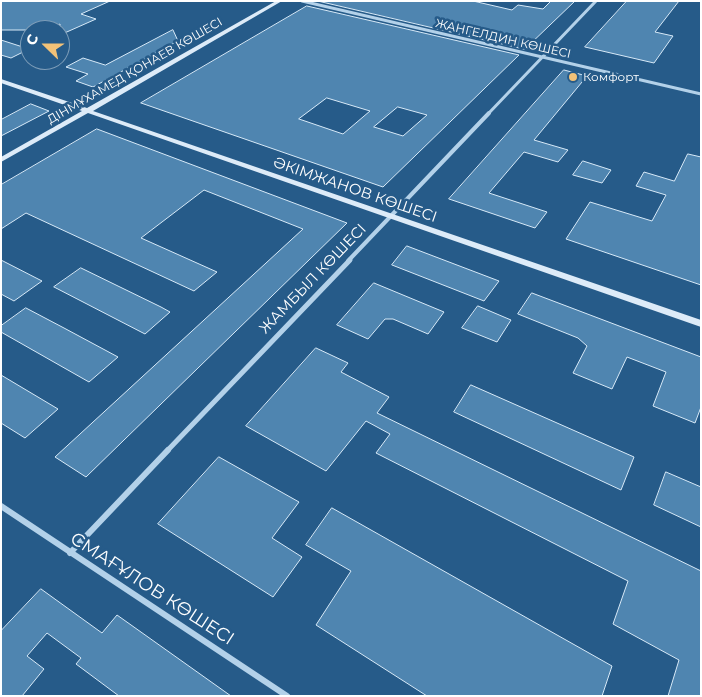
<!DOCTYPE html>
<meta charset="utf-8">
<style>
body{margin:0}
#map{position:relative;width:702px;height:697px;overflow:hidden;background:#265b89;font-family:Montserrat,sans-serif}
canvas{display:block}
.frame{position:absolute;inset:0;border:2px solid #fff;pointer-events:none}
.north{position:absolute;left:20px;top:20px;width:50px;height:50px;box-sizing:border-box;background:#265b89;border:1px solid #7d9db8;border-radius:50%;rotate:292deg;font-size:14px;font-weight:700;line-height:20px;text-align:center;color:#fff}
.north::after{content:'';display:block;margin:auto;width:18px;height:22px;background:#f2c278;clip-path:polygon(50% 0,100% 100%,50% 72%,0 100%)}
</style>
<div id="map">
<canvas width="702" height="697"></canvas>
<div class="frame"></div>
<div class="north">С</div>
</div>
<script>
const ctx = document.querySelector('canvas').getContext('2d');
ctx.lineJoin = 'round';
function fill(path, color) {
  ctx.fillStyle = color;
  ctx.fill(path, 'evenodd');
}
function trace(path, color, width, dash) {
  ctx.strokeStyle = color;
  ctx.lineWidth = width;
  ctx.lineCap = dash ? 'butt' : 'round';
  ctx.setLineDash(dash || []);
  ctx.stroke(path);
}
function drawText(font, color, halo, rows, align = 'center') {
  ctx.font = font + ' Montserrat,sans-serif';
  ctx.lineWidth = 5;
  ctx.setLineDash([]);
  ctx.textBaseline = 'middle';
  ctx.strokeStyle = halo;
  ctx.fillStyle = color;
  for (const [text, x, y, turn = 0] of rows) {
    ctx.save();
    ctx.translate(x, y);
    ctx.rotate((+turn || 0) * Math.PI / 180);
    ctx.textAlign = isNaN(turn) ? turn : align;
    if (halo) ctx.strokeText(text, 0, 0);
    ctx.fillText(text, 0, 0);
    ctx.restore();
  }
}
const building = new Path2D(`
 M 1,1 L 110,1 L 81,14 L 96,19 L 60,35 L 60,24 L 46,30 L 1,30 Z
 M 318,1 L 473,1 L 512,10 L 518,5 L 543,9 L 551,1 L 575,1 L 525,49 Z
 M 627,1 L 679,1 L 655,32 L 673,36 L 654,63 L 585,47 Z
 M 307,6 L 519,55 L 383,187 L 141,103 ZM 327,98 L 370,111 L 343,134 L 299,119 ZM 398,107 L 427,115 L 403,136 L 374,127 Z
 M 173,30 L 178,41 L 93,87 L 76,81 L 88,74 L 66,67 L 83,58 L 105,65 Z
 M 1,40 L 29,49 L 11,58 L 1,55 Z
 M 564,70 L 587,76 L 534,140 L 568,150 L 558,162 L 524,152 L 489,193 L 547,212 L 535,228 L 449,199 Z
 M 31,104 L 49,111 L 1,136 L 1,120 Z
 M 97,129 L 347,223 L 86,477 L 55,457 L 303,229 L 204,190 L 141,238 L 217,272 L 194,291 L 26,213 L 1,229 L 1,185 Z
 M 688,154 L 701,157 L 701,285 L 566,239 L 590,202 L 652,221 L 666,195 L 636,186 L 644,172 L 674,181 Z
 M 583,161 L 611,170 L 602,183 L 573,175 Z
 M 407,246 L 428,254 L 499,281 L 484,301 L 392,265 Z
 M 1,260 L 42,281 L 14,301 L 1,294 Z
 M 81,268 L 161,307 L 170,312 L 145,334 L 54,287 Z
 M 374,283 L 444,312 L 428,334 L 393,319 L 385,319 L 368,339 L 337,325 Z
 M 532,293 L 701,357 L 701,407 L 695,423 L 653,406 L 666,372 L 627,357 L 612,389 L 573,373 L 587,346 L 578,338 L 518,314 Z
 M 478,306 L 511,320 L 497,342 L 462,328 Z
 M 26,308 L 64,328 L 118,357 L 89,382 L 1,332 L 1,326 Z
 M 316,348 L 348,363 L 341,372 L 389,397 L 377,413 L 701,571 L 701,696 L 668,696 L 679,660 L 613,624 L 628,581 L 376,453 L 390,434 L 366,421 L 326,471 L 246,426 Z
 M 1,375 L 58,409 L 25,438 L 1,423 Z
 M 471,385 L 634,457 L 621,490 L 454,412 Z
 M 219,457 L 299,502 L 272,538 L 302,557 L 273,597 L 158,524 Z
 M 666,472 L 701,487 L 701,527 L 654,505 Z
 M 332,508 L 612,666 L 602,696 L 427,696 L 316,625 L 351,571 L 306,545 Z
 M 41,589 L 102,633 L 117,615 L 231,696 L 119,696 L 76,664 L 81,658 L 47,633 L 27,656 L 44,669 L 22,696 L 1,696 L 1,631 Z`);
fill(building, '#4f85b0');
trace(building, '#d7e9f7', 1);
trace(new Path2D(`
 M 302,1 L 701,94
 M 488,114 L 596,1`), '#b3d1e9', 3);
trace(new Path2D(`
 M 348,261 L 489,113`), '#b3d1e9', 4);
trace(new Path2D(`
 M 167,451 L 350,260`), '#b3d1e9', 5);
trace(new Path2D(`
 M 1,506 L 287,696
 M 70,553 L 168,450`), '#b3d1e9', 6);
fill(new Path2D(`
 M 276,1 L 282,1 L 93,111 L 701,320 L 701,327 L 88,113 L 1,162 L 1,157 L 82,111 L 1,83 L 1,79 L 87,108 Z`), '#ddebf8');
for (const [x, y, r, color] of [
 [573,77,5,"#f2c278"]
]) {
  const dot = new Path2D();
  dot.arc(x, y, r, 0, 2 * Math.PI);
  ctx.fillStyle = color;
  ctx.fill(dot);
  trace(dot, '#265b89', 2);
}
drawText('12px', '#fff', '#265b89', [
 ["ЖАНГЕЛДИН КӨШЕСІ",503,39,13],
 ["ДІНМҰХАМЕД ҚОНАЕВ КӨШЕСІ",135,71,-30]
]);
drawText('12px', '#fff', '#265b89', [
 ["Комфорт",583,77]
], 'left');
drawText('15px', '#fff', '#265b89', [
 ["ӘКІМЖАНОВ КӨШЕСІ",355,190,19],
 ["ЖАМБЫЛ КӨШЕСІ",313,279,-46]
]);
drawText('18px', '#fff', '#265b89', [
 ["СМАҒҰЛОВ КӨШЕСІ",152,589,33]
]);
</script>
